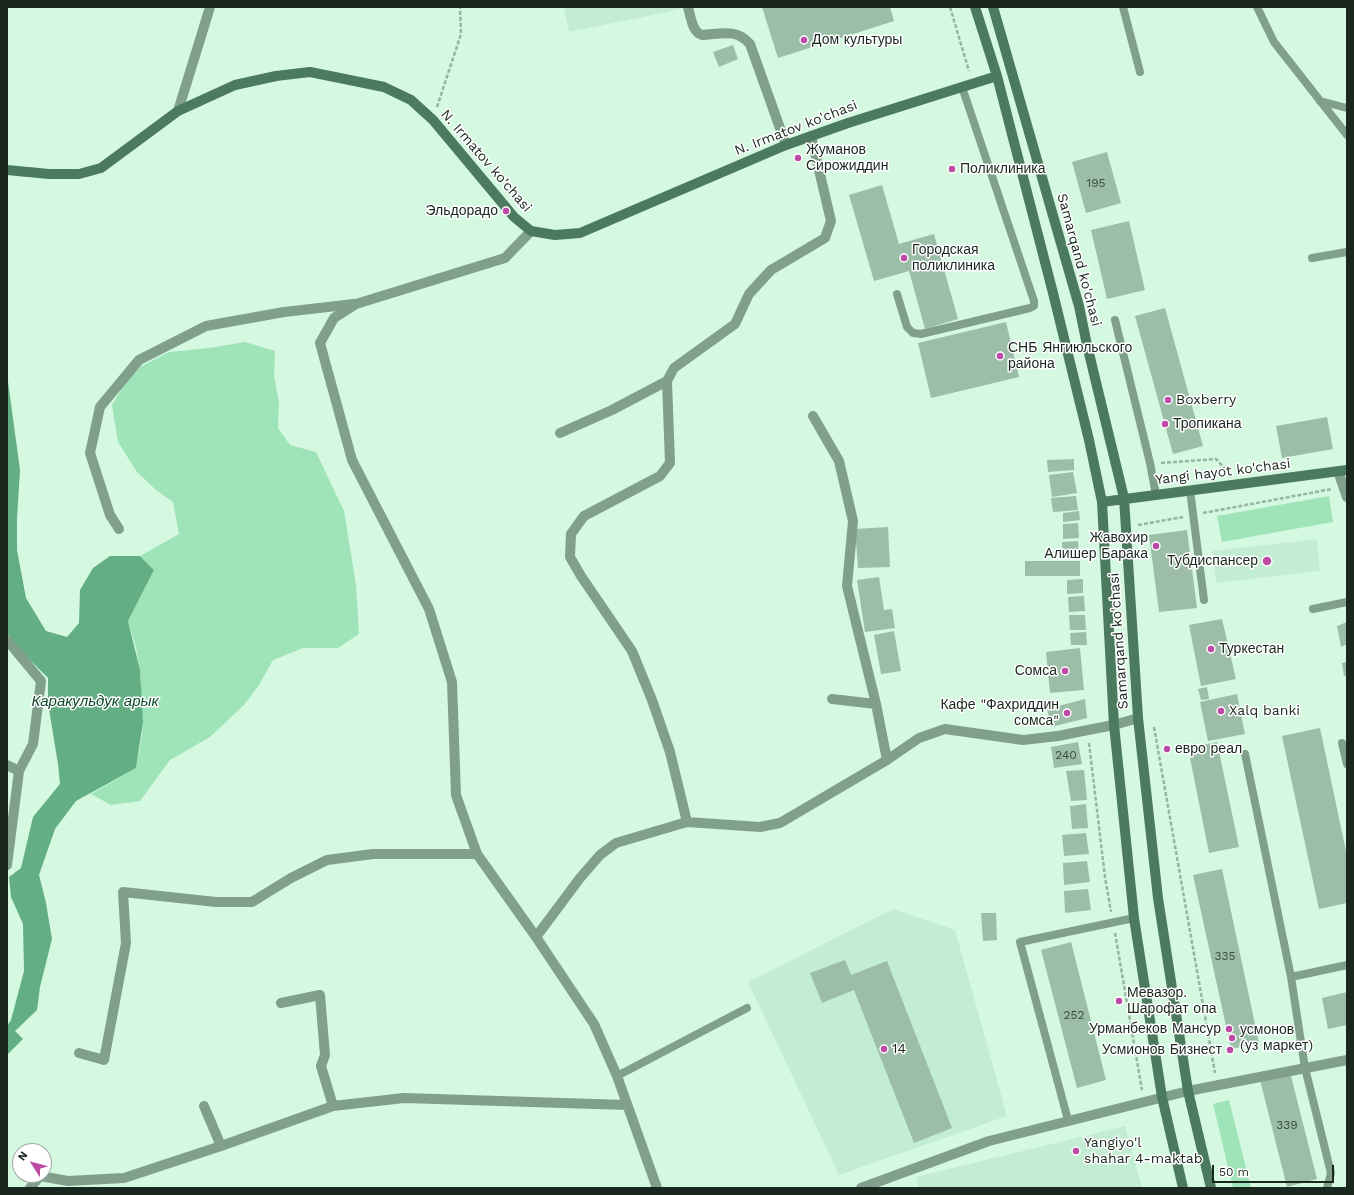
<!DOCTYPE html>
<meta charset="utf-8">
<style>
body{margin:0}
#map{position:relative;width:1354px;height:1195px;overflow:hidden;background:#d5f8e1;font-family:"Work Sans",sans-serif}
canvas{display:block}
.frame{position:absolute;inset:0;border:8px solid #19271e;pointer-events:none}
.north{position:absolute;left:12px;top:1143px;width:40px;height:40px;box-sizing:border-box;background:#fff;border:1px solid #a3a9a5;border-radius:50%;rotate:306deg;font-size:11px;font-weight:700;line-height:16px;text-align:center;color:#19271e}
.north::after{content:'';display:block;margin:auto;width:14px;height:18px;background:#bd4aa4;clip-path:polygon(50% 0,100% 100%,50% 72%,0 100%)}
.scale{position:absolute;left:1212px;top:1165px;width:122px;height:18px;box-sizing:border-box;border:2px solid #19271e;border-top:0;padding-left:5px;font-size:12px;line-height:14px;white-space:nowrap;color:#19271e;-webkit-text-stroke:3px #fff;paint-order:stroke}
</style>
<div id="map">
<canvas width="1354" height="1195"></canvas>
<div class="frame"></div>
<div class="north">N</div>
<div class="scale">50 m</div>
</div>
<script>
const ctx = document.querySelector('canvas').getContext('2d');
ctx.lineJoin = 'round';
function fill(path, color) {
  ctx.fillStyle = color;
  ctx.fill(path, 'evenodd');
}
function trace(path, color, width, dash) {
  ctx.strokeStyle = color;
  ctx.lineWidth = width;
  ctx.lineCap = dash ? 'butt' : 'round';
  ctx.setLineDash(dash || []);
  ctx.stroke(path);
}
function drawText(font, color, halo, rows, align = 'center') {
  ctx.font = font + ' "Work Sans",sans-serif';
  ctx.lineWidth = 3;
  ctx.setLineDash([]);
  ctx.textBaseline = 'middle';
  ctx.strokeStyle = halo;
  ctx.fillStyle = color;
  for (const [text, x, y, turn = 0] of rows) {
    ctx.save();
    ctx.translate(x, y);
    ctx.rotate((+turn || 0) * Math.PI / 180);
    ctx.textAlign = isNaN(turn) ? turn : align;
    if (halo) ctx.strokeText(text, 0, 0);
    ctx.fillText(text, 0, 0);
    ctx.restore();
  }
}
fill(new Path2D(`
 M 564,7 L 681,7 L 681,9 L 569,32 Z
 M 1317,539 L 1320,571 L 1216,583 L 1213,551 Z
 M 893,909 L 955,930 L 1007,1116 L 839,1175 L 748,982 Z
 M 1125,1126 L 1142,1188 L 919,1188 L 916,1177 Z`), '#c2edd2');
fill(new Path2D(`
 M 245,342 L 275,351 L 274,375 L 279,403 L 278,428 L 290,445 L 316,452 L 344,511 L 356,585 L 359,634 L 338,648 L 303,648 L 273,660 L 259,685 L 244,705 L 210,737 L 170,760 L 140,801 L 111,805 L 91,794 L 136,768 L 141,742 L 143,722 L 139,700 L 141,679 L 136,647 L 128,621 L 154,570 L 140,556 L 179,534 L 173,502 L 156,490 L 137,472 L 118,442 L 112,405 L 127,380 L 140,367 L 169,352 L 209,348 Z
 M 1329,496 L 1333,522 L 1222,542 L 1217,516 Z
 M 1229,1100 L 1251,1188 L 1233,1188 L 1213,1104 Z`), '#9fe3b9');
fill(new Path2D(`
 M 7,374 L 20,470 L 17,519 L 17,550 L 26,598 L 46,631 L 67,637 L 79,623 L 80,590 L 93,568 L 110,556 L 140,556 L 154,570 L 128,621 L 140,670 L 143,722 L 136,768 L 76,801 L 55,829 L 39,875 L 46,903 L 52,939 L 40,987 L 37,1010 L 15,1031 L 23,1039 L 7,1055 L 7,1026 L 11,1020 L 24,971 L 23,924 L 11,897 L 9,877 L 21,868 L 33,817 L 60,784 L 58,764 L 48,703 L 48,678 L 24,654 L 7,633 Z`), '#64ae83');
fill(new Path2D(`
 M 762,7 L 890,7 L 894,21 L 778,58 Z
 M 733,45 L 738,59 L 719,67 L 713,52 Z
 M 1107,152 L 1121,203 L 1086,213 L 1072,162 Z
 M 882,185 L 899,244 L 934,234 L 958,319 L 925,329 L 909,271 L 874,281 L 849,195 Z
 M 1129,221 L 1145,290 L 1107,299 L 1091,230 Z
 M 1165,308 L 1203,446 L 1173,454 L 1135,316 Z
 M 1006,322 L 1019,377 L 931,398 L 918,343 Z
 M 1327,417 L 1333,449 L 1282,458 L 1276,426 Z
 M 1074,459 L 1074,470 L 1048,472 L 1047,460 Z
 M 1073,472 L 1077,493 L 1052,497 L 1049,475 Z
 M 1076,496 L 1078,510 L 1053,512 L 1051,498 Z
 M 1079,511 L 1080,520 L 1063,522 L 1063,513 Z
 M 1078,523 L 1079,538 L 1063,539 L 1063,524 Z
 M 888,527 L 890,567 L 858,568 L 855,529 Z
 M 1187,530 L 1197,608 L 1159,612 L 1149,535 Z
 M 1078,541 L 1079,556 L 1063,556 L 1062,542 Z
 M 1025,561 L 1080,561 L 1080,576 L 1025,576 Z
 M 879,577 L 884,610 L 892,609 L 895,628 L 865,632 L 857,580 Z
 M 1083,579 L 1083,593 L 1067,594 L 1067,580 Z
 M 1084,596 L 1085,611 L 1069,612 L 1068,597 Z
 M 1069,615 L 1085,615 L 1086,630 L 1070,630 Z
 M 1222,619 L 1236,679 L 1201,686 L 1189,625 Z
 M 1347,622 L 1347,644 L 1341,647 L 1337,626 Z
 M 894,631 L 901,671 L 881,674 L 874,635 Z
 M 1086,632 L 1087,645 L 1071,645 L 1070,633 Z
 M 1080,648 L 1084,690 L 1050,693 L 1046,652 Z
 M 1347,662 L 1347,675 L 1344,676 L 1342,663 Z
 M 1207,687 L 1209,699 L 1201,700 L 1198,689 Z
 M 1237,694 L 1245,734 L 1208,741 L 1200,702 Z
 M 1085,699 L 1087,718 L 1051,727 L 1047,709 Z
 M 1320,728 L 1347,856 L 1347,903 L 1319,909 L 1282,736 Z
 M 1078,742 L 1082,764 L 1054,768 L 1051,747 Z
 M 1217,742 L 1239,847 L 1209,853 L 1188,748 Z
 M 1084,770 L 1087,800 L 1071,801 L 1066,771 Z
 M 1086,804 L 1088,828 L 1072,829 L 1070,806 Z
 M 1086,833 L 1089,854 L 1064,856 L 1062,835 Z
 M 1087,861 L 1090,882 L 1064,885 L 1063,863 Z
 M 1222,869 L 1259,1043 L 1231,1049 L 1193,875 Z
 M 1088,889 L 1091,910 L 1065,913 L 1064,891 Z
 M 981,913 L 996,913 L 997,940 L 983,941 Z
 M 1071,942 L 1106,1080 L 1077,1088 L 1041,950 Z
 M 845,960 L 851,975 L 887,961 L 952,1128 L 914,1143 L 854,990 L 822,1003 L 810,973 Z
 M 1347,992 L 1347,1025 L 1328,1029 L 1322,998 Z
 M 1290,1072 L 1317,1179 L 1287,1187 L 1260,1080 Z`), '#9cbea8');
trace(new Path2D(`
 M 950,7 L 969,71
 M 437,107 L 461,34 L 460,7
 M 1161,463 L 1216,459 L 1228,472
 M 1203,513 L 1332,489
 M 1138,525 L 1183,517
 M 1154,727 L 1215,1073
 M 1089,743 L 1105,877 L 1111,912
 M 1115,933 L 1142,1090`), '#97b3a1', 2.5, [4, 2]);
trace(new Path2D(`
 M 1123,7 L 1140,72
 M 1257,7 L 1274,42 L 1347,135
 M 1320,101 L 1347,108
 M 1312,258 L 1347,252
 M 897,294 L 907,327 L 913,333 L 921,334 L 1030,308 L 1034,306 L 1034,301 L 962,87
 M 1115,320 L 1150,463 L 1156,495
 M 1190,490 L 1204,600
 M 1313,609 L 1347,602
 M 1342,743 L 1347,764
 M 1245,754 L 1291,977
 M 617,1076 L 747,1008
 M 1068,1120 L 1020,942 L 1134,918
 M 1327,1188 L 1331,1173 L 1305,1068 L 1291,977 L 1347,965`), '#81a08c', 8);
trace(new Path2D(`
 M 688,7 C 691,17 692,32 702,35 C 721,34 736,28 750,44 L 786,145
 M 178,111 L 210,7
 M 531,231 L 505,258 L 356,304 L 334,318 L 320,343 L 352,460 L 429,609 L 452,682 L 456,795 L 477,854 L 536,937 L 594,1024 L 617,1076 L 657,1188
 M 813,416 L 839,461 L 853,521 L 847,586 L 876,704 L 887,760
 M 560,433 L 612,410 L 667,381
 M 1338,471 L 1347,497
 M 119,529 L 110,515 L 90,453 L 100,407 L 139,360 L 206,326 L 284,312 L 354,304
 M 7,640 L 41,681 L 33,744 L 19,771 L 7,865
 M 832,699 L 876,704
 M 7,765 L 19,771
 M 687,822 L 670,752 L 652,700 L 632,651 L 581,576 L 570,557 L 571,534 L 584,516 L 660,476 L 670,463 L 667,381 L 674,368 L 735,324 L 749,294 L 771,270 L 825,238 L 831,221 L 811,136
 M 536,937 L 580,878 L 600,855 L 616,843 L 687,822 L 760,827 L 780,823 L 887,760 L 919,738 L 945,729 L 1023,740 L 1058,736 L 1088,730 L 1114,725 L 1138,718
 M 79,1053 L 104,1060 L 126,943 L 123,892 L 216,902 L 252,902 L 291,878 L 327,860 L 373,854 L 477,854
 M 333,1106 L 404,1098 L 627,1105
 M 221,1146 L 333,1106 L 321,1066 L 325,1055 L 320,995 L 281,1003
 M 30,1188 L 40,1176 L 68,1181 L 124,1178 L 221,1146 L 204,1106
 M 861,1188 L 989,1141 L 1188,1091 L 1347,1060`), '#81a08c', 10);
trace(new Path2D(`
 M 975,7 L 997,76 L 1053,293 L 1089,440 L 1102,502 L 1114,725 L 1134,918 L 1162,1097 L 1183,1188
 M 993,7 L 1079,306 L 1087,345 L 1124,498 L 1138,718 L 1158,898 L 1188,1091 L 1211,1188
 M 7,170 L 49,174 L 79,174 L 101,168 L 178,111 L 235,85 L 276,76 L 310,72 L 384,87 L 411,100 L 433,120 L 514,217 L 531,231 L 555,235 L 580,233 L 786,145 L 848,123 L 997,76
 M 1102,502 L 1347,470`), '#4c7a5e', 10);
for (const [x, y, r, color] of [
 [804,40,4,"#bd4aa4"],
 [798,158,4,"#bd4aa4"],
 [952,169,4,"#bd4aa4"],
 [506,211,4,"#bd4aa4"],
 [904,258,4,"#bd4aa4"],
 [1000,356,4,"#bd4aa4"],
 [1168,400,4,"#bd4aa4"],
 [1165,424,4,"#bd4aa4"],
 [1156,546,4,"#bd4aa4"],
 [1267,561,5,"#bd4aa4"],
 [1211,649,4,"#bd4aa4"],
 [1065,671,4,"#bd4aa4"],
 [1221,711,4,"#bd4aa4"],
 [1067,713,4,"#bd4aa4"],
 [1167,749,4,"#bd4aa4"],
 [1119,1001,4,"#bd4aa4"],
 [1229,1029,4,"#bd4aa4"],
 [1232,1038,4,"#bd4aa4"],
 [884,1049,4,"#bd4aa4"],
 [1230,1050,4,"#bd4aa4"],
 [1076,1151,4,"#bd4aa4"]
]) {
  const dot = new Path2D();
  dot.arc(x, y, r, 0, 2 * Math.PI);
  ctx.fillStyle = color;
  ctx.fill(dot);
  trace(dot, '#fff', 1.5);
}
drawText('12px', '#3a4d40', null, [
 ["195",1096,183],
 ["240",1066,755],
 ["335",1225,956],
 ["252",1074,1015],
 ["339",1287,1125]
]);
drawText('14px', '#19271e', '#fff', [
 ["Дом культуры",812,40],
 ["Жуманов",806,150],
 ["Сирожиддин",806,166],
 ["Поликлиника",960,169],
 ["Эльдорадо",498,211,"right"],
 ["Городская",912,250],
 ["поликлиника",912,266],
 ["СНБ Янгиюльского",1008,348],
 ["района",1008,364],
 ["Boxberry",1176,400],
 ["Тропикана",1173,424],
 ["Жавохир",1148,538,"right"],
 ["Алишер Барака",1148,554,"right"],
 ["Тубдиспансер",1258,561,"right"],
 ["Туркестан",1219,649],
 ["Сомса",1057,671,"right"],
 ["Кафе \"Фахриддин",1059,705,"right"],
 ["сомса\"",1059,721,"right"],
 ["Xalq banki",1229,711],
 ["евро реал",1175,749],
 ["Мевазор.",1127,993],
 ["Шарофат опа",1127,1009],
 ["Урманбеков Мансур",1221,1029,"right"],
 ["усмонов",1240,1030],
 ["(уз маркет)",1240,1046],
 ["14",892,1049],
 ["Усмионов Бизнест",1222,1050,"right"],
 ["Yangiyo'l",1084,1143],
 ["shahar 4-maktab",1084,1159]
], 'left');
drawText('14px', '#19271e', '#fff', [
 ["N. Irmatov ko'chasi",796,128,-21],
 ["N. Irmatov ko'chasi",486,161,49],
 ["Samarqand ko'chasi",1079,260,75],
 ["Yangi hayot ko'chasi",1223,472,-7],
 ["Samarqand ko'chasi",1119,641,-94]
]);
drawText('italic 15px', '#0e482c', '#fff', [
 ["Каракульдук арык",95,702]
]);
</script>
